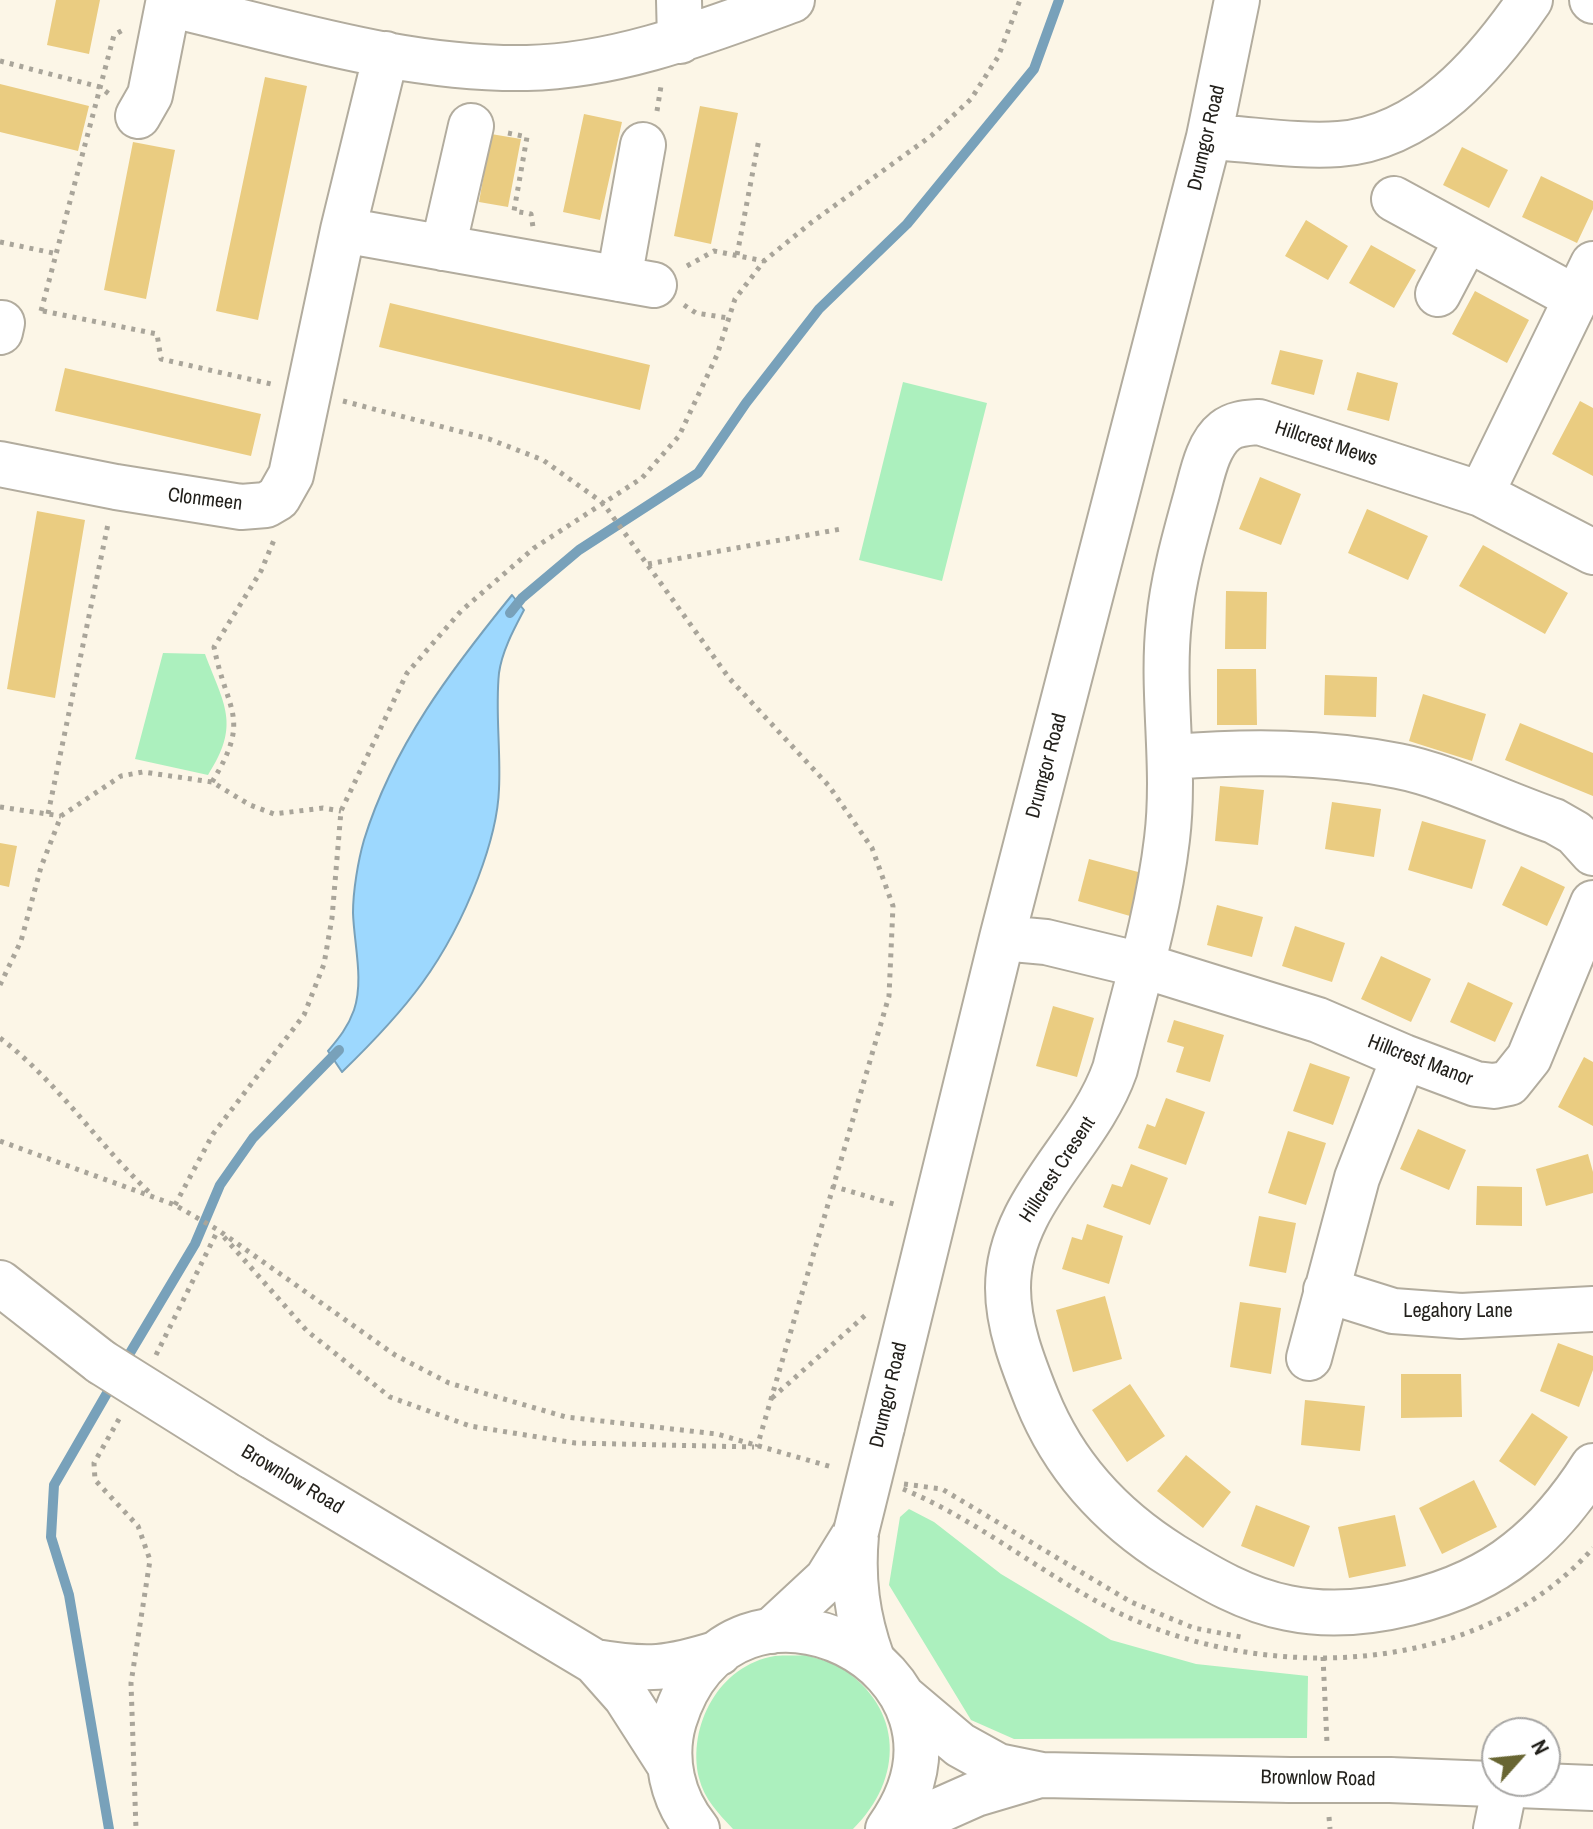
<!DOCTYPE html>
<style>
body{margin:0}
#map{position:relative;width:1593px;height:1829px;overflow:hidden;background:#fcf6e7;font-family:"Archivo Narrow",sans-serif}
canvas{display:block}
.north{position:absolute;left:1481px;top:1717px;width:80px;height:80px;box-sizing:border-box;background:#fff;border:2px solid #a7a6a4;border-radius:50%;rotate:63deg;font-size:22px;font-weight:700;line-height:32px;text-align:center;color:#23211c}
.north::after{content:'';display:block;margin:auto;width:28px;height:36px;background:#686532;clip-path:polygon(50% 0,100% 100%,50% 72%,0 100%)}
</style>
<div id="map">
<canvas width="1593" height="1829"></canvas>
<div class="north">N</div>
</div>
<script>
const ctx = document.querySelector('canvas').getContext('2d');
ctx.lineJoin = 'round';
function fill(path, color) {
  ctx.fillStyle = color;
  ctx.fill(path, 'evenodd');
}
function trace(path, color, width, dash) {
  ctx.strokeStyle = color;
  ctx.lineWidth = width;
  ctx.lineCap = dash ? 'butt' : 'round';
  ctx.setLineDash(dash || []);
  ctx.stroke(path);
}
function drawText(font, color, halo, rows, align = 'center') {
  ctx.font = font + ' "Archivo Narrow",sans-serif';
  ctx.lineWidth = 6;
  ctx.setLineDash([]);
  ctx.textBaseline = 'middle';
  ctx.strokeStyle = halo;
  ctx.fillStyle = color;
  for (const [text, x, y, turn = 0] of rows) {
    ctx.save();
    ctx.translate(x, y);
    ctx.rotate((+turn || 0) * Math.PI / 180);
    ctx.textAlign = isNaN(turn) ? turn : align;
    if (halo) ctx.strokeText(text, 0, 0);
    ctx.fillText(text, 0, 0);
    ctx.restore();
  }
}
fill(new Path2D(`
 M 903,382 L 987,403 L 942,581 L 859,560 Z
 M 163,653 L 205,654 C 224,705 241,724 208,775 L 135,759 Z
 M 909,1509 L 934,1522 L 1001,1574 L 1111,1640 L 1196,1664 L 1308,1676 L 1307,1738 L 1014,1739 L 971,1720 L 889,1585 L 900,1517 Z
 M 806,1655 C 817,1659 831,1661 841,1668 C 904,1708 904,1779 853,1829 L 733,1829 C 719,1814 704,1799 699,1778 C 687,1726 719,1665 775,1656 C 785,1655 796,1656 806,1655 Z`), '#acf0be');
const water = new Path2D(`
 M 512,595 L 524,610 C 514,629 502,651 499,673 C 495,711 501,751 499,789 C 498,820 489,849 478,878 C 446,962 406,1010 342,1072 L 328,1051 C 339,1038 348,1027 354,1010 C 364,980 354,944 353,913 C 353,891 358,861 364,840 C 393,746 451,670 512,595 Z`);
fill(water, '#9dd8fe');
trace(water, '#78a1ba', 2);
trace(new Path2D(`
 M 510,613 L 522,598 L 579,550 L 698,473 L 746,403 L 819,309 L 907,224 L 1034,69 L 1059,0
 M 124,1363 L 195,1244 L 220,1185 L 253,1138 L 339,1050
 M 109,1829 L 69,1595 L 51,1537 L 54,1485 L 114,1381`), '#78a1ba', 10);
fill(new Path2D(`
 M 56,0 L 100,0 L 89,54 L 47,45 Z
 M 265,77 L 307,86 L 258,320 L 216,311 Z
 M 0,84 L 89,106 L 78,151 L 0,132 Z
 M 700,106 L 738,113 L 711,244 L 674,236 Z
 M 584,114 L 622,122 L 600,220 L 563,212 Z
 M 491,134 L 521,139 L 508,207 L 479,202 Z
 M 133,142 L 175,150 L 146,299 L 104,290 Z
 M 1462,147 L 1508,170 L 1489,208 L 1443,185 Z
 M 1541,176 L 1593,201 L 1593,209 L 1577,243 L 1522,217 Z
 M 1306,220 L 1348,246 L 1328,280 L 1285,256 Z
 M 1371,245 L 1416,270 L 1394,308 L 1349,283 Z
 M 1475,291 L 1529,320 L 1507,363 L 1452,334 Z
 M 390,303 L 650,365 L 640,410 L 379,347 Z
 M 1280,350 L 1323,360 L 1314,395 L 1271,384 Z
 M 65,368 L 261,414 L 251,456 L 55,411 Z
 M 1357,372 L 1398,383 L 1389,421 L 1347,410 Z
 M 1580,401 L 1593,408 L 1593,476 L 1552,454 Z
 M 1260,477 L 1301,494 L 1281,545 L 1239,529 Z
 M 1367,509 L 1428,536 L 1408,580 L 1348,553 Z
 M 37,511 L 85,520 L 55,698 L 7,689 Z
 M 1483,545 L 1568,593 L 1545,634 L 1459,586 Z
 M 1226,591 L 1267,592 L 1266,649 L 1225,649 Z
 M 1217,669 L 1256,669 L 1257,725 L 1217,725 Z
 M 1325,675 L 1377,677 L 1376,717 L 1324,715 Z
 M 1423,694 L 1486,714 L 1472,761 L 1409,741 Z
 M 1520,723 L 1593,753 L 1593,796 L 1505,760 Z
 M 1220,786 L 1264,790 L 1258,845 L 1215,841 Z
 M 1332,802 L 1381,809 L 1374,857 L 1325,849 Z
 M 1422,821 L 1486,840 L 1472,889 L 1408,870 Z
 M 0,843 L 17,846 L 9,887 L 0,885 Z
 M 1089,859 L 1142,873 L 1130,916 L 1078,901 Z
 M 1521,866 L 1565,887 L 1547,926 L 1502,905 Z
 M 1217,905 L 1263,917 L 1252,957 L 1207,945 Z
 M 1295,926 L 1345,943 L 1332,982 L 1282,966 Z
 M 1381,956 L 1431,979 L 1411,1022 L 1361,999 Z
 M 1468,982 L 1513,1003 L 1495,1042 L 1450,1022 Z
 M 1053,1006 L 1094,1018 L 1077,1077 L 1036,1066 Z
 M 1174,1020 L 1224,1035 L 1210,1082 L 1176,1072 L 1184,1047 L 1167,1042 Z
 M 1584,1057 L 1593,1062 L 1593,1126 L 1558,1107 Z
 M 1310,1063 L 1350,1077 L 1333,1125 L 1293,1111 Z
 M 1166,1098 L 1205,1112 L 1186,1165 L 1138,1148 L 1147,1124 L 1155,1127 Z
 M 1418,1129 L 1466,1150 L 1449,1190 L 1400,1169 Z
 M 1288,1131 L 1326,1143 L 1306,1205 L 1268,1193 Z
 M 1588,1154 L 1593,1172 L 1593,1193 L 1546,1206 L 1536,1169 Z
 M 1131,1164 L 1168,1178 L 1150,1225 L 1103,1207 L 1112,1184 L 1122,1187 Z
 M 1477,1186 L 1522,1187 L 1522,1226 L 1476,1225 Z
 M 1259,1216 L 1296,1223 L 1286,1273 L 1249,1266 Z
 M 1087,1224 L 1123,1236 L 1109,1284 L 1062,1269 L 1072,1237 L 1082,1240 Z
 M 1105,1296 L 1122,1359 L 1073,1372 L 1056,1310 Z
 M 1240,1302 L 1281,1308 L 1271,1374 L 1230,1367 Z
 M 1558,1343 L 1593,1356 L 1593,1370 L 1579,1407 L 1540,1391 Z
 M 1401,1374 L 1461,1374 L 1462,1417 L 1401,1418 Z
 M 1130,1384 L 1165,1436 L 1127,1462 L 1092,1410 Z
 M 1305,1400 L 1365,1406 L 1360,1451 L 1301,1445 Z
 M 1532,1413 L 1568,1437 L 1535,1486 L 1499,1461 Z
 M 1186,1455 L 1231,1492 L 1203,1528 L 1157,1491 Z
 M 1474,1480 L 1497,1527 L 1442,1554 L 1419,1508 Z
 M 1256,1505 L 1310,1526 L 1294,1567 L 1241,1546 Z
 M 1395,1515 L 1406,1566 L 1349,1578 L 1338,1527 Z`), '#eacc81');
const minor = new Path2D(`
 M 169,0 L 168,4 C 285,31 405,70 527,68 C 619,66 707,31 792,0
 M 679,0 L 680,41
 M 1592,0 L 1593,1
 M 386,54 L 343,230 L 654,285
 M 138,116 L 150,95 L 168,4
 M 1209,137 C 1251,139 1297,147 1339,144 C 1423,138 1486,64 1530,0
 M 1394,199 L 1576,298
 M 443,248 L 471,126
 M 619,279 L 643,145
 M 1438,294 L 1467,239
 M 0,332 L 2,323
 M 0,464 L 116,487 L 241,507 L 266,505 L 278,498 L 291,475 L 343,230
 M 1481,494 L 1593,264
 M 1593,552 L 1481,494 L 1259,422 C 1247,423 1235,423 1225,431 C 1207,445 1202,476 1196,497 C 1185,537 1173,579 1169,621 C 1161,692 1176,765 1167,839 C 1158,916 1134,993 1115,1069 C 1088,1147 1008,1201 1008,1288 C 1008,1326 1023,1364 1037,1399 C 1064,1466 1112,1518 1173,1556 C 1209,1578 1246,1600 1288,1608 C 1360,1623 1461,1598 1518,1552 C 1549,1528 1572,1499 1593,1466
 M 1172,757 C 1249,751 1322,751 1398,766 C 1445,775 1507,805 1554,821 L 1575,833 L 1593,853
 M 1002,938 L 1046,942 L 1141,965 L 1318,1020 L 1404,1057 L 1476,1084 L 1494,1086 L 1509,1083 L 1529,1058 L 1593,903
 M 1326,1290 L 1393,1311 L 1461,1316 L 1593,1309
 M 1309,1358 L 1357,1178 L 1404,1057
 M 882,1427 L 1002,938 L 1209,137 L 1237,0
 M 856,1535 C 852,1579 857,1617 872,1659
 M 771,1631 L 827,1579 L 856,1532
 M 1496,1829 L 1505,1785`);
const major = new Path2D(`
 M 0,1283 L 101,1362
 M 251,1456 L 595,1662 L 626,1697 L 669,1764
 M 595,1662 C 648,1671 668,1669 719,1653
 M 902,1696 L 960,1745 L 998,1766 L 1042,1775 L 1290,1780
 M 1390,1780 L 1593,1788
 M 697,1829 C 672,1799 663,1758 674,1721 C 731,1534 1004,1667 888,1829
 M 897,1829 L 976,1794 L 1040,1775`);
trace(minor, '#b2ac9e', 48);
trace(major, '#b2ac9e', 48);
trace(new Path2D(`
 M 0,61 L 100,87 L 109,94
 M 657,111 L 661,86
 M 508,133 L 527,137 L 514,211 L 531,214 L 533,227
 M 0,242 L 58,254
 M 737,255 L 759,139
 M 687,266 L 714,251 L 764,261
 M 684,305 L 696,313 L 728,318
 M 41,311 L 114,35 L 123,30
 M 43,311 L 157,334 L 161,359 L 271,384
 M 343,401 L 489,439 L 543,460 L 603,503 L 729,678 L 829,786 L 872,848 L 893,906 L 889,996 L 757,1447
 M 648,564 L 841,529
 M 212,782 C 252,717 227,713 214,647 L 261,571 L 274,540
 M 0,807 L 61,816
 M 48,814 L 108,524
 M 0,985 L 21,941 L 41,867 L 61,816 L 121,776 L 143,772 L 212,782 L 250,805 L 274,814 L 323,808 L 341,811
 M 0,1038 C 58,1082 96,1142 149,1192
 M 0,1141 L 175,1205 L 218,1230 L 395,1355 L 449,1383 L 566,1417 L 717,1434 L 832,1467
 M 832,1186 L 897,1205
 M 175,1205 L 213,1134 L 304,1015 L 324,964 L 332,918 L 341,811 L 407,673 L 461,611 L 534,548 L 642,478 L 679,436 L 717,355 L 735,299 L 764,261 L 812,222 L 931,136 L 971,99 L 998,57 L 1020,0
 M 224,1237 L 307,1331 L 390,1397 L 470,1426 L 575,1443 L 754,1447
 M 156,1355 L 218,1230
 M 772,1398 L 869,1312
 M 119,1419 L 94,1463 L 95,1480 L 138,1526 L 150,1560 L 131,1683 L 136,1829
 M 904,1484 L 942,1489 L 1131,1602 L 1194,1628 L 1241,1637
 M 903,1489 C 980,1521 1044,1576 1119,1613 C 1266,1684 1479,1677 1593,1548
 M 1323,1657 L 1327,1743
 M 1329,1817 L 1330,1829`), '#a9a59a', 5, [4, 6]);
trace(minor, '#fff', 44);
trace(major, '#fff', 44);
const minorBridge = new Path2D(`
 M 856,1532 L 882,1427`);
const majorBridge = new Path2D(`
 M 101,1362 L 251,1456
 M 1290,1780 L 1390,1780`);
trace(minorBridge, '#b2ac9e', 48, []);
trace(majorBridge, '#b2ac9e', 48, []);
trace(minorBridge, '#fff', 44);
trace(majorBridge, '#fff', 44);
drawText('20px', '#23211c', '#fff', [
 ["Drumgor Road",1207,138,-77],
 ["Hillcrest Mews",1326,444,18],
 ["Clonmeen",205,500,7],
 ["Drumgor Road",1047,766,-75],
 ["Hillcrest Manor",1420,1061,21],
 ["Hillcrest Cresent",1058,1170,-57],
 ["Legahory Lane",1458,1312],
 ["Drumgor Road",889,1395,-77],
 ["Brownlow Road",292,1480,31],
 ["Brownlow Road",1318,1779,1]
]);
</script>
